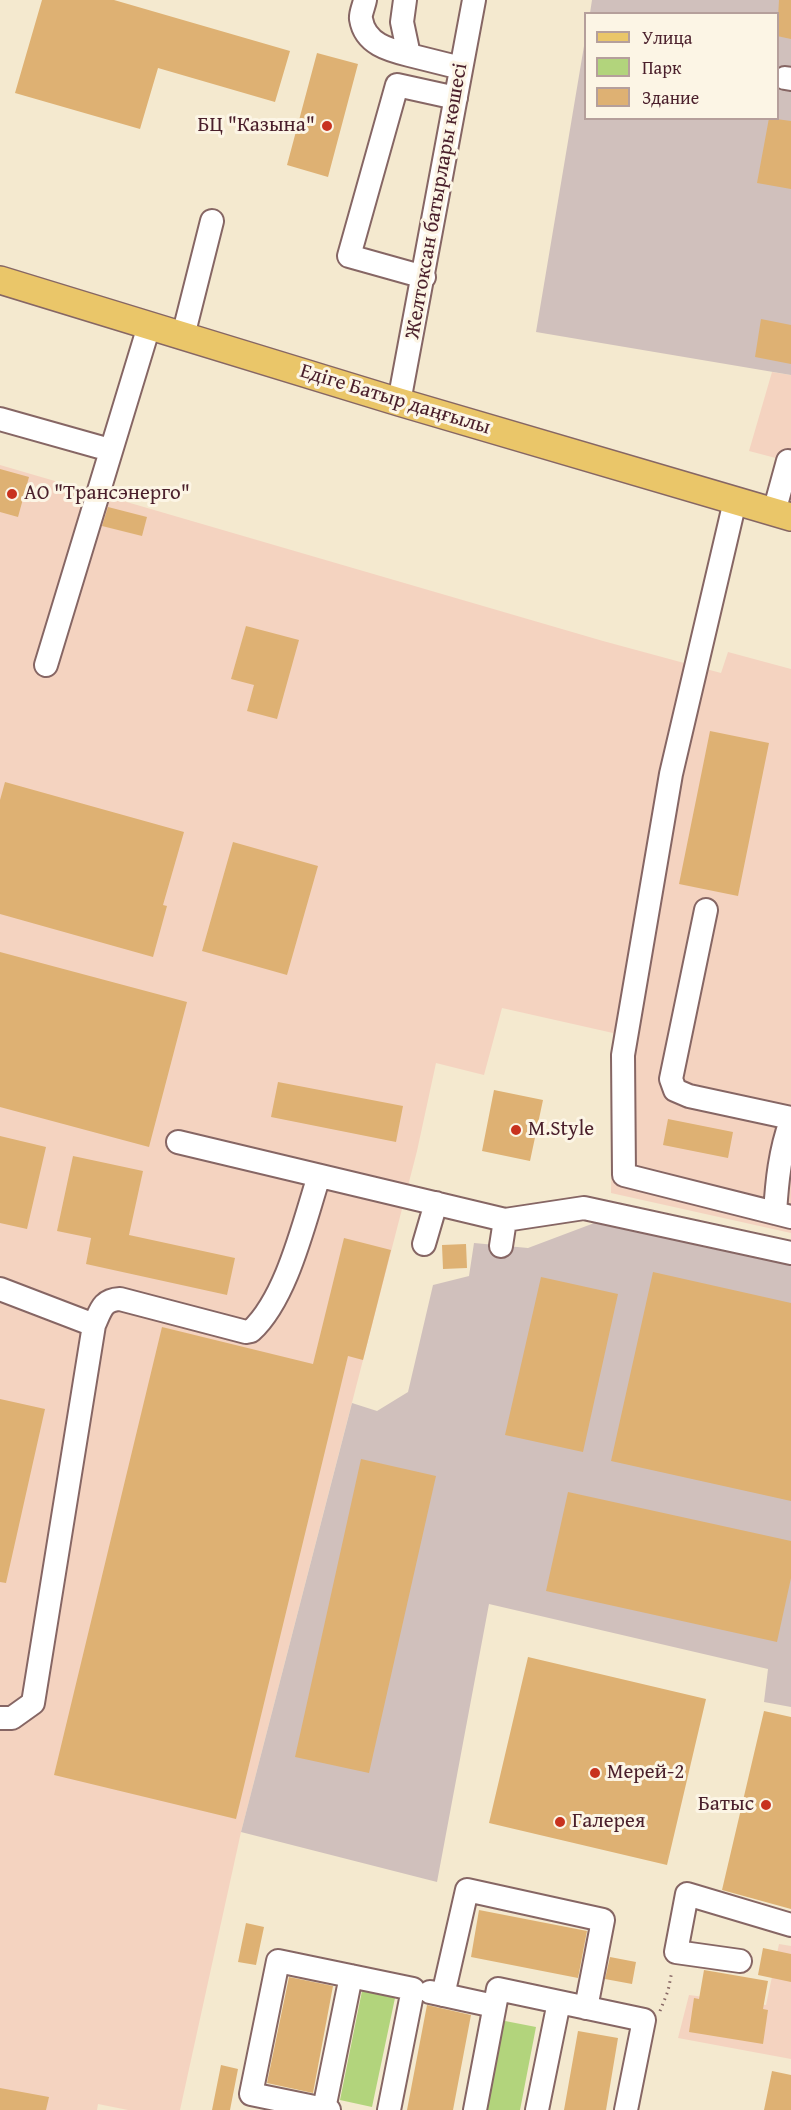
<!DOCTYPE html>
<meta charset="utf-8">
<style>
body{margin:0}
#map{position:relative;width:791px;height:2110px;overflow:hidden;background:#f4e9cf;font-family:"Gentium Book Plus",serif}
canvas{display:block}
.legend{position:absolute;left:584px;top:12px;width:195px;height:108px;box-sizing:border-box;background:#fcf5e5;border:2px solid #b59f9b;margin:0;padding:8px 10px;list-style:none;font-size:18px;color:#4a1f2b}
.legend li{display:flex;align-items:center;gap:12px;height:30px}
.legend b{width:30px;border:2px solid #b59f9b}
</style>
<div id="map">
<canvas width="791" height="2110"></canvas>
<ul class="legend">
<li><b style="height:8px;background:#eac669"></b>Улица</li>
<li><b style="height:16px;background:#b2d47c"></b>Парк</li>
<li><b style="height:16px;background:#deb173"></b>Здание</li>
</ul>
</div>
<script>
const ctx = document.querySelector('canvas').getContext('2d');
ctx.lineJoin = 'round';
function fill(path, color) {
  ctx.fillStyle = color;
  ctx.fill(path, 'evenodd');
}
function trace(path, color, width, dash) {
  ctx.strokeStyle = color;
  ctx.lineWidth = width;
  ctx.lineCap = dash ? 'butt' : 'round';
  ctx.setLineDash(dash || []);
  ctx.stroke(path);
}
function drawText(font, color, halo, rows, align = 'center') {
  ctx.font = font + ' "Gentium Book Plus",serif';
  ctx.lineWidth = 6;
  ctx.setLineDash([]);
  ctx.textBaseline = 'middle';
  ctx.strokeStyle = halo;
  ctx.fillStyle = color;
  for (const [text, x, y, turn = 0] of rows) {
    ctx.save();
    ctx.translate(x, y);
    ctx.rotate((+turn || 0) * Math.PI / 180);
    ctx.textAlign = isNaN(turn) ? turn : align;
    if (halo) ctx.strokeText(text, 0, 0);
    ctx.fillText(text, 0, 0);
    ctx.restore();
  }
}
fill(new Path2D(`
 M 772,372 L 791,375 L 791,462 L 749,451 Z
 M 0,465 L 603,641 L 721,673 L 728,652 L 791,669 L 791,1233 L 611,1193 L 613,1033 L 502,1008 L 484,1075 L 436,1063 L 417,1151 L 241,1832 L 180,2110 L 128,2110 L 98,2104 L 97,2110 L 0,2110 Z
 M 779,1944 L 791,1946 L 791,2059 L 678,2038 L 689,1995 L 766,2005 Z`), '#f4d3c0');
fill(new Path2D(`
 M 592,0 L 791,0 L 791,375 L 536,332 L 585,40 L 586,118 L 778,118 L 778,14 L 590,13 Z
 M 597,1222 L 791,1265 L 791,1707 L 764,1702 L 768,1669 L 489,1604 L 437,1882 L 241,1832 L 352,1403 L 377,1411 L 408,1392 L 433,1285 L 469,1276 L 474,1243 L 528,1248 Z`), '#d0c0bc');
fill(new Path2D(`
 M 362,1991 L 395,1998 L 372,2107 L 340,2100 Z
 M 500,2020 L 536,2027 L 520,2110 L 483,2110 Z`), '#b2d47c');
fill(new Path2D(`
 M 42,0 L 114,0 L 290,51 L 275,102 L 158,68 L 140,129 L 15,93 Z
 M 779,0 L 791,0 L 791,39 L 777,36 Z
 M 317,53 L 358,64 L 328,177 L 287,165 Z
 M 769,118 L 791,121 L 791,189 L 757,183 Z
 M 761,319 L 791,325 L 791,364 L 755,357 Z
 M 0,469 L 29,477 L 18,517 L 0,512 Z
 M 108,507 L 147,517 L 142,536 L 102,526 Z
 M 246,626 L 299,640 L 277,719 L 247,711 L 254,685 L 231,679 Z
 M 710,731 L 769,743 L 738,896 L 679,884 Z
 M 5,782 L 184,832 L 163,905 L 167,906 L 153,957 L 0,914 L 0,800 Z
 M 233,842 L 318,866 L 287,975 L 202,951 Z
 M 0,952 L 187,1002 L 149,1147 L 0,1107 Z
 M 278,1082 L 403,1106 L 396,1142 L 271,1117 Z
 M 494,1090 L 543,1100 L 530,1161 L 482,1151 Z
 M 668,1119 L 733,1132 L 728,1158 L 663,1145 Z
 M 0,1136 L 46,1147 L 27,1229 L 0,1223 Z
 M 73,1156 L 143,1171 L 129,1235 L 235,1258 L 227,1295 L 86,1264 L 91,1238 L 57,1231 Z
 M 344,1238 L 391,1250 L 363,1360 L 348,1356 L 236,1819 L 54,1775 L 162,1327 L 313,1364 Z
 M 466,1244 L 467,1268 L 443,1269 L 442,1245 Z
 M 653,1272 L 791,1303 L 791,1501 L 611,1461 Z
 M 541,1277 L 618,1294 L 583,1452 L 505,1435 Z
 M 0,1399 L 45,1409 L 6,1583 L 0,1582 Z
 M 361,1459 L 436,1476 L 369,1773 L 295,1757 Z
 M 568,1492 L 791,1541 L 791,1578 L 777,1642 L 546,1591 Z
 M 528,1657 L 706,1699 L 667,1865 L 489,1823 Z
 M 764,1711 L 791,1717 L 791,1909 L 722,1890 Z
 M 479,1910 L 587,1931 L 578,1978 L 471,1957 Z
 M 246,1923 L 264,1927 L 256,1965 L 238,1962 Z
 M 763,1948 L 791,1954 L 791,1982 L 758,1975 Z
 M 610,1957 L 636,1962 L 632,1984 L 605,1979 Z
 M 704,1970 L 768,1981 L 763,2009 L 768,2010 L 763,2044 L 689,2032 L 694,1998 L 699,1999 Z
 M 289,1977 L 333,1986 L 313,2093 L 267,2083 Z
 M 427,2005 L 471,2015 L 453,2110 L 407,2110 Z
 M 578,2031 L 618,2038 L 606,2110 L 564,2110 Z
 M 221,2065 L 238,2069 L 230,2110 L 212,2110 Z
 M 772,2071 L 791,2075 L 791,2110 L 764,2110 Z
 M 0,2088 L 49,2097 L 46,2110 L 0,2110 Z`), '#deb173');
const minor = new Path2D(`
 M 365,0 C 364,6 360,14 361,19 C 365,44 389,50 409,55
 M 405,0 L 402,22 L 409,55 L 461,68
 M 785,78 L 791,79
 M 424,277 L 349,256 L 397,85 L 456,98
 M 183,336 L 212,221
 M 399,402 L 474,0
 M 0,419 L 110,450
 M 735,501 L 671,774 L 623,1055 L 624,1175 L 791,1217
 M 774,512 L 788,461
 M 46,665 L 149,326
 M 706,910 L 671,1079 L 675,1090 L 689,1096 L 791,1118
 M 178,1142 L 505,1220 L 584,1208 L 791,1253
 M 775,1213 C 777,1181 780,1151 791,1121
 M 424,1244 L 436,1203
 M 501,1246 L 505,1220
 M 0,1289 L 94,1325 L 33,1703 L 12,1718 L 0,1718
 M 94,1325 C 101,1310 102,1300 120,1299 L 246,1332 L 251,1331 C 287,1298 304,1222 319,1176
 M 740,1961 L 676,1952 L 687,1894 L 791,1925
 M 430,1992 L 494,2006
 M 443,1995 L 467,1890 L 603,1920 L 586,2008
 M 324,2109 L 351,1976
 M 329,2110 L 251,2094 L 278,1961 L 413,1989 L 389,2110
 M 475,2110 L 498,1989 L 644,2020 L 626,2110
 M 537,2110 L 559,2002`);
const major = new Path2D(`
 M 0,280 L 399,402 L 791,517`);
trace(minor, '#866664', 26);
trace(major, '#866664', 30);
trace(new Path2D(`
 M 660,2011 L 668,1991 L 672,1971`), '#866664', 3, [1.5, 4.5]);
trace(minor, '#fff', 22);
trace(major, '#eac669', 27);
for (const [x, y, r, color] of [
 [327,126,6,"#c8321e"],
 [12,494,6,"#c8321e"],
 [516,1130,6,"#c8321e"],
 [595,1773,6,"#c8321e"],
 [766,1805,6,"#c8321e"],
 [560,1822,6,"#c8321e"]
]) {
  const dot = new Path2D();
  dot.arc(x, y, r, 0, 2 * Math.PI);
  ctx.fillStyle = color;
  ctx.fill(dot);
  trace(dot, '#fcf5e5', 2);
}
drawText('21px', '#4a1f2b', '#fcf5e5', [
 ["БЦ \"Казына\"",315,126,"right"],
 ["АО \"Трансэнерго\"",24,494],
 ["M.Style",528,1130],
 ["Мерей-2",607,1773],
 ["Батыс",754,1805,"right"],
 ["Галерея",572,1822]
], 'left');
drawText('21px', '#4a1f2b', '#fcf5e5', [
 ["Желтоксан батырлары көшесі",437,201,-80],
 ["Едіге Батыр даңғылы",395,400,17]
]);
</script>
